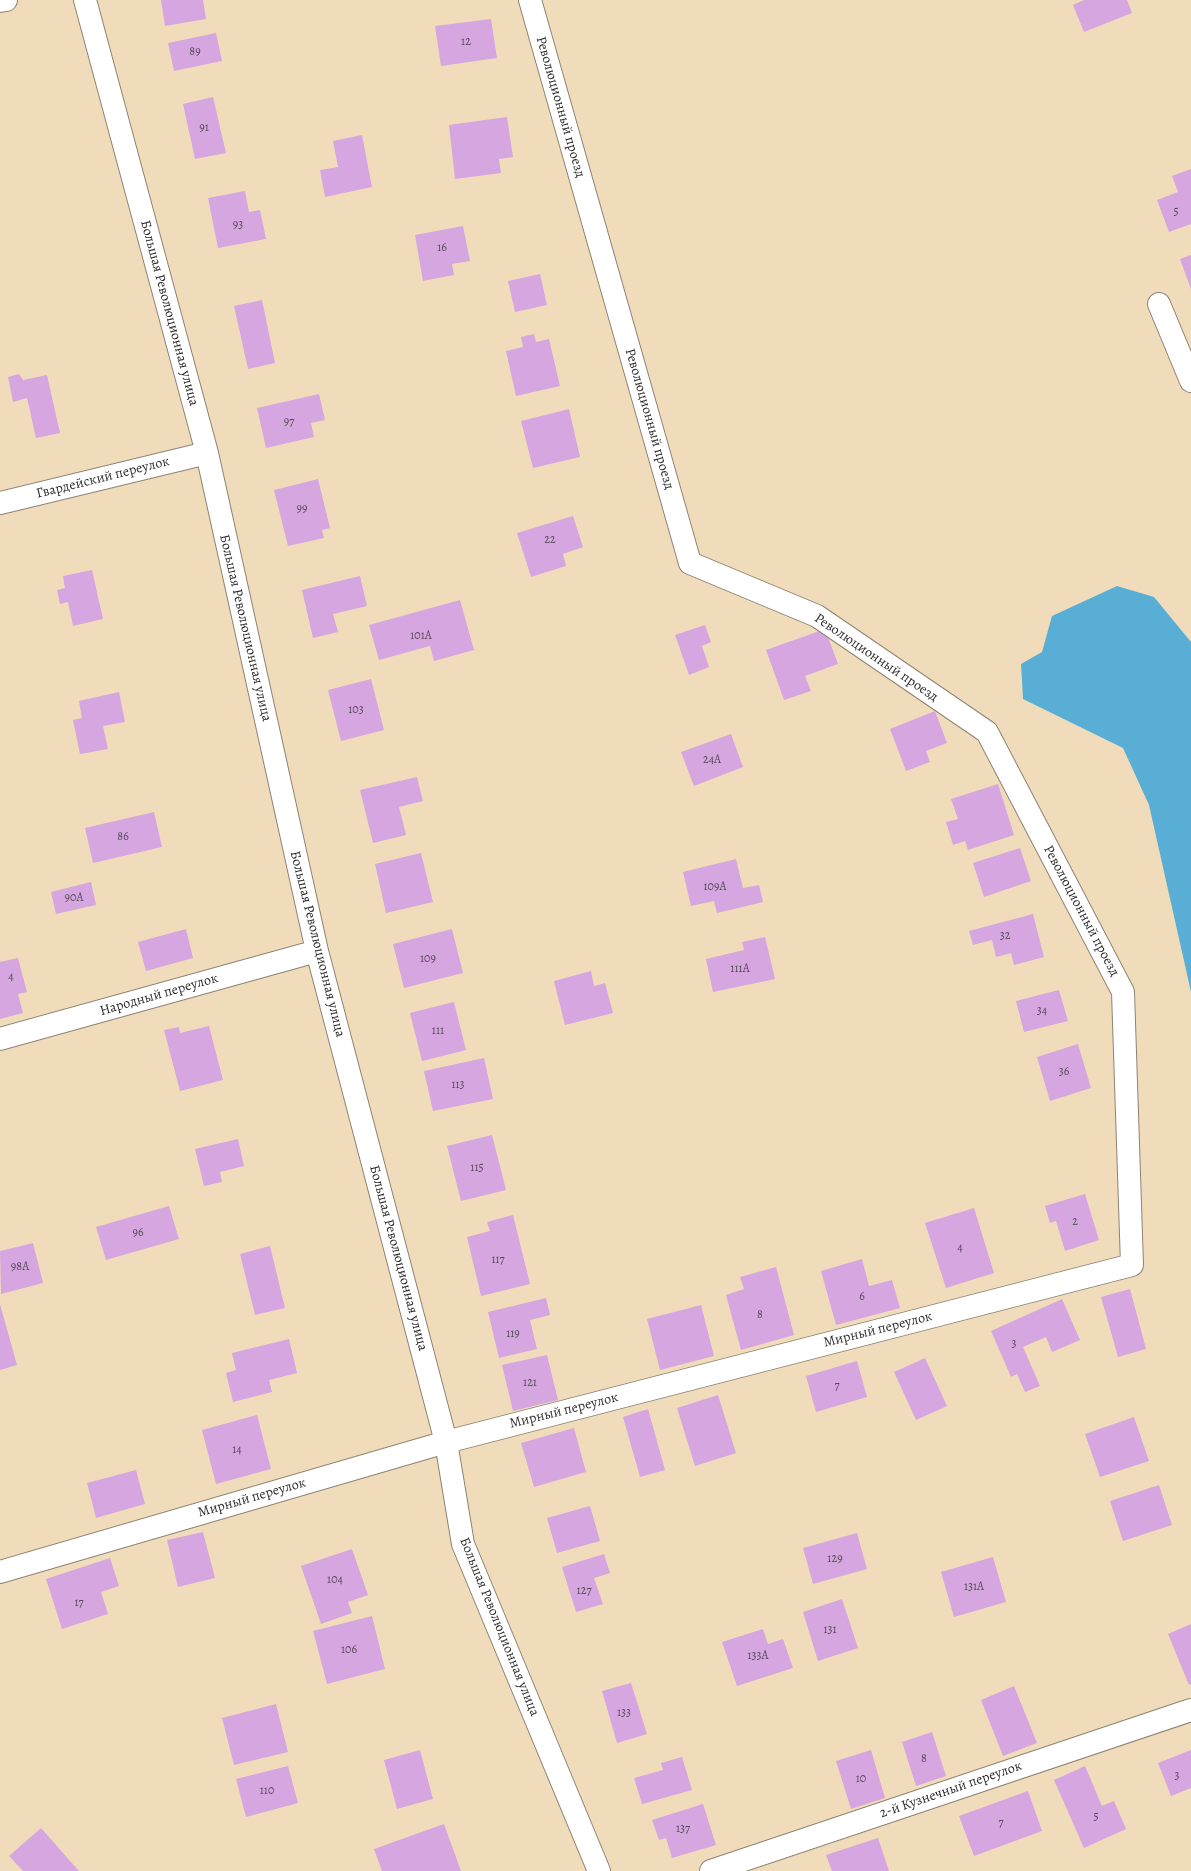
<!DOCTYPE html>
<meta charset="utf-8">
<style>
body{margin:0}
canvas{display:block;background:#f0dcbb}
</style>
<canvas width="1191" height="1871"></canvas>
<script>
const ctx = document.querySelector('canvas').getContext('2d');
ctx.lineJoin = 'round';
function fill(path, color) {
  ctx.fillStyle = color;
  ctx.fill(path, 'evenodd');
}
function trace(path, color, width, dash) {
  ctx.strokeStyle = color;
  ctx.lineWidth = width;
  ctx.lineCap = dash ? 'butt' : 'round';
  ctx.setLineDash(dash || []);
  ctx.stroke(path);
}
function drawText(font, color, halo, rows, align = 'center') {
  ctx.font = font + ' Alegreya,serif';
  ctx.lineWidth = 3.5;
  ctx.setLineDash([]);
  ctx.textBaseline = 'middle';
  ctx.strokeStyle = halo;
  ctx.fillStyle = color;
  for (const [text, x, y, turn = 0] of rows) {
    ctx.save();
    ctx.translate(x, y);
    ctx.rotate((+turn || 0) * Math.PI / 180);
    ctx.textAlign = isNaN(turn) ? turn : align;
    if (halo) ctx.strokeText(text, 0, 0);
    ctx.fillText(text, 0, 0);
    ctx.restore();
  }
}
fill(new Path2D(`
 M 1117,586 L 1154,597 L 1191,642 L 1191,992 L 1149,805 L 1123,748 L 1023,699 L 1021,664 L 1042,652 L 1052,616 Z`), '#58aed4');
fill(new Path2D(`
 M 161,0 L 203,0 L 206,19 L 165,26 Z
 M 1084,0 L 1127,0 L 1132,13 L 1084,32 L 1073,5 Z
 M 491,19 L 497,58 L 441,66 L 435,26 Z
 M 216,33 L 222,61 L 174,71 L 168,43 Z
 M 213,97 L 226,153 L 195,159 L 183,104 Z
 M 507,117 L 513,157 L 499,159 L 501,173 L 455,179 L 449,125 Z
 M 362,135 L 372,187 L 325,197 L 320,170 L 338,167 L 333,141 Z
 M 1191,169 L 1191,224 L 1169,232 L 1157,200 L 1178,192 L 1172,176 Z
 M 245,191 L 249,212 L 260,210 L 266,239 L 218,248 L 208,198 Z
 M 463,226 L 470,261 L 452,264 L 454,275 L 423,281 L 415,235 Z
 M 1191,255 L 1191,289 L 1180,259 Z
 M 540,274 L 547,305 L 515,312 L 508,281 Z
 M 262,300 L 275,363 L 248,369 L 234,306 Z
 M 534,334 L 536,342 L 549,339 L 560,386 L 516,396 L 506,351 L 523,347 L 521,337 Z
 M 19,374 L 23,380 L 47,375 L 60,433 L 36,438 L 27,398 L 13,402 L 8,377 Z
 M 319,394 L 325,420 L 311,423 L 314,437 L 266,448 L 257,408 Z
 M 569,409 L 580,457 L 533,468 L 521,421 Z
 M 318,479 L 330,528 L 322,530 L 324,538 L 288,546 L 274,490 Z
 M 573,516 L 583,547 L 563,554 L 566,566 L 531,577 L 517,533 Z
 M 92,570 L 103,619 L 73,626 L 68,602 L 60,604 L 57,590 L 65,588 L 63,576 Z
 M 360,576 L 367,606 L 333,614 L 338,632 L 313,638 L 302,590 Z
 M 460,600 L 474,650 L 434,661 L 430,646 L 379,660 L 369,625 Z
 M 705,625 L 711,642 L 702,646 L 709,667 L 689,675 L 675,635 Z
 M 825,629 L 838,664 L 805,676 L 811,691 L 784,700 L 766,650 Z
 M 371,679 L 384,730 L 341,741 L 328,690 Z
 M 119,692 L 125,722 L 103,726 L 108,749 L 80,754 L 73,720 L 82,718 L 79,701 Z
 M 935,711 L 947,743 L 926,751 L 930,762 L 906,771 L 890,729 Z
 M 731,734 L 743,767 L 694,786 L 681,752 Z
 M 417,777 L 423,801 L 399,807 L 406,835 L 373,843 L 360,790 Z
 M 998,784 L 1014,835 L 968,850 L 965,841 L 953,845 L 946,822 L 958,819 L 951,799 Z
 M 154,812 L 162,847 L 93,863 L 85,828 Z
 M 1020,848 L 1031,881 L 984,897 L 973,863 Z
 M 421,853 L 433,902 L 386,913 L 375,864 Z
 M 736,859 L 743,888 L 759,885 L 763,902 L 717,913 L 714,901 L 691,906 L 683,872 Z
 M 91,882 L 96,905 L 56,914 L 51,892 Z
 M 1033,914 L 1044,957 L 1014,965 L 1011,953 L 996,957 L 992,940 L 973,945 L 969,931 Z
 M 186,929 L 193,958 L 146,971 L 138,942 Z
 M 452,929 L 463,973 L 404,988 L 393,944 Z
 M 765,937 L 775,979 L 713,992 L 706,959 L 744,950 L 742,942 Z
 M 18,958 L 27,992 L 18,994 L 23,1013 L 0,1019 L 0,962 Z
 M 591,971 L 594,986 L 605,983 L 613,1013 L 565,1025 L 554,981 Z
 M 1059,990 L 1068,1021 L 1024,1032 L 1016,1001 Z
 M 454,1002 L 466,1050 L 422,1061 L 410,1013 Z
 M 209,1026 L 223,1080 L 180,1091 L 164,1030 L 179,1027 L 180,1033 Z
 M 1078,1044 L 1091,1088 L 1050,1101 L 1037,1057 Z
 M 484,1058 L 493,1099 L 433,1111 L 424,1071 Z
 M 492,1135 L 506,1190 L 461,1201 L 447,1146 Z
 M 238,1139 L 244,1166 L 220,1172 L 222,1182 L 204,1186 L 195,1149 Z
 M 1085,1194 L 1099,1240 L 1065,1251 L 1056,1221 L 1050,1223 L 1045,1206 Z
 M 169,1206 L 179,1239 L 106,1260 L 96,1227 Z
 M 974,1208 L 994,1273 L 946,1288 L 925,1223 Z
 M 513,1215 L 530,1284 L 481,1296 L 467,1237 L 490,1231 L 487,1222 Z
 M 33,1243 L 43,1283 L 1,1294 L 0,1251 Z
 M 270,1246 L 285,1308 L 255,1315 L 240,1254 Z
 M 862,1259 L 869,1286 L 892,1280 L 900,1308 L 836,1325 L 821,1271 Z
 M 776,1267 L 794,1335 L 741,1350 L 726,1295 L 744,1289 L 740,1277 Z
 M 1130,1289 L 1146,1349 L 1118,1357 L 1101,1297 Z
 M 546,1298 L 550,1315 L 530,1320 L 537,1349 L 499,1358 L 488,1312 Z
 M 1062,1299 L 1080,1340 L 1052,1352 L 1046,1337 L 1023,1347 L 1040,1386 L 1025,1392 L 1017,1374 L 1011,1377 L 991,1331 Z
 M 0,1304 L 17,1365 L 0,1370 Z
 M 701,1305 L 714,1356 L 660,1370 L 647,1319 Z
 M 289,1339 L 297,1373 L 269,1380 L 272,1392 L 233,1402 L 226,1373 L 236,1370 L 232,1353 Z
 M 547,1355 L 558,1400 L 513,1411 L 502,1365 Z
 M 925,1358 L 947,1406 L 916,1420 L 894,1372 Z
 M 857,1361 L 867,1397 L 816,1412 L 806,1376 Z
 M 718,1395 L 736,1453 L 695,1466 L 677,1408 Z
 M 648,1409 L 665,1470 L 640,1477 L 623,1417 Z
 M 257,1415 L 271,1469 L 216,1484 L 202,1430 Z
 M 1134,1417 L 1149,1461 L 1100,1477 L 1085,1434 Z
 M 574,1428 L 586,1472 L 534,1487 L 521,1443 Z
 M 136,1470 L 145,1504 L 96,1518 L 87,1483 Z
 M 1159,1485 L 1172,1525 L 1123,1541 L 1110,1501 Z
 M 590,1506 L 600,1541 L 557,1553 L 547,1518 Z
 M 203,1532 L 215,1578 L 178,1587 L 167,1540 Z
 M 857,1533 L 867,1569 L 813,1584 L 803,1548 Z
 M 352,1549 L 368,1595 L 348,1602 L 352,1613 L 321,1624 L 301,1566 Z
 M 604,1554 L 610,1573 L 594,1578 L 603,1604 L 576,1612 L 562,1567 Z
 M 993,1557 L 1006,1602 L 954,1617 L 941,1572 Z
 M 110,1558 L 119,1586 L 101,1592 L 108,1614 L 62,1629 L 46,1579 Z
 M 842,1599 L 858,1648 L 818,1661 L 803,1612 Z
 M 372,1616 L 385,1669 L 327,1684 L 313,1631 Z
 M 1191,1624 L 1191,1684 L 1189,1685 L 1168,1634 Z
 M 763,1629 L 768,1644 L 783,1639 L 793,1668 L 737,1686 L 722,1642 Z
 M 631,1683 L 647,1734 L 617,1743 L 602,1691 Z
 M 1014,1686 L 1037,1743 L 1003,1756 L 981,1700 Z
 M 276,1704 L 288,1752 L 234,1765 L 222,1718 Z
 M 932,1732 L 946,1776 L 916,1786 L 902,1742 Z
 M 420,1750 L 433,1799 L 397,1809 L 384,1760 Z
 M 871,1750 L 885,1798 L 851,1809 L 836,1761 Z
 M 1191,1750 L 1191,1788 L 1171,1796 L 1158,1763 Z
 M 682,1757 L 692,1790 L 642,1804 L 634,1778 L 663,1770 L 661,1763 Z
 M 288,1766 L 298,1803 L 246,1817 L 236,1779 Z
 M 1085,1766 L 1102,1806 L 1114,1801 L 1126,1829 L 1084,1848 L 1054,1780 Z
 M 1028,1791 L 1042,1831 L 974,1856 L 959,1816 Z
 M 703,1804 L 716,1845 L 672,1858 L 666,1838 L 659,1840 L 652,1820 Z
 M 444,1824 L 461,1871 L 382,1871 L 374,1849 Z
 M 41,1828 L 79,1871 L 23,1871 L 9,1856 Z
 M 878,1838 L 889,1871 L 832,1871 L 826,1855 Z`), '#d6a6e1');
const minor = new Path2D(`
 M 85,0 L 207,453 L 317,951 L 446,1442 L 463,1544 L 599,1871
 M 0,1 L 6,0
 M 1159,304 L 1191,381
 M 0,503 L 207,453
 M 0,1039 L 317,951
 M 0,1572 L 446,1442 L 1132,1265 L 1123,992 L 987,732 L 817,616 L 690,563 L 530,0
 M 711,1871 L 1191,1710`);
trace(minor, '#8e8473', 24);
trace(minor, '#fff', 22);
drawText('12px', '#564a58', null, [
 ["12",466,42],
 ["89",195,52],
 ["91",204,128],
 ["5",1176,212],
 ["93",238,225],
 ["16",442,248],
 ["97",289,422],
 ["99",302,509],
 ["22",550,540],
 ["101А",421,636],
 ["103",356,710],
 ["24А",712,760],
 ["86",123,837],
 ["109А",715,887],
 ["90А",74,898],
 ["32",1005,936],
 ["109",428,959],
 ["111А",740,969],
 ["4",11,977],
 ["34",1042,1011],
 ["111",438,1031],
 ["36",1064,1072],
 ["113",458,1085],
 ["115",477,1168],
 ["2",1075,1222],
 ["96",138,1233],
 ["4",960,1248],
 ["117",498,1260],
 ["98А",20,1267],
 ["6",862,1297],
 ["8",760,1315],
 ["119",513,1334],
 ["3",1014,1344],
 ["121",530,1383],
 ["7",837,1386],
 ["14",237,1450],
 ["129",835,1559],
 ["104",335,1580],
 ["131А",974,1587],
 ["127",584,1591],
 ["17",79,1603],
 ["131",830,1630],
 ["106",349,1650],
 ["133А",758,1656],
 ["133",624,1713],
 ["8",924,1759],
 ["3",1177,1776],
 ["10",861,1779],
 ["110",267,1791],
 ["5",1096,1817],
 ["7",1001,1823],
 ["137",683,1829]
]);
drawText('14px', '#2b2b2b', '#fff', [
 ["Революционный проезд",560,107,74],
 ["Большая Революционная улица",169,313,75],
 ["Революционный проезд",649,419,74],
 ["Гвардейский переулок",103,478,-14],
 ["Большая Революционная улица",245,628,77],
 ["Революционный проезд",876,658,34],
 ["Революционный проезд",1081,911,62],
 ["Большая Революционная улица",317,944,76],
 ["Народный переулок",159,995,-16],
 ["Большая Революционная улица",398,1258,75],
 ["Мирный переулок",878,1330,-14],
 ["Мирный переулок",564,1411,-14],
 ["Мирный переулок",252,1498,-16],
 ["Большая Революционная улица",499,1627,68],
 ["2-й Кузнечный переулок",951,1790,-19]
]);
</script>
